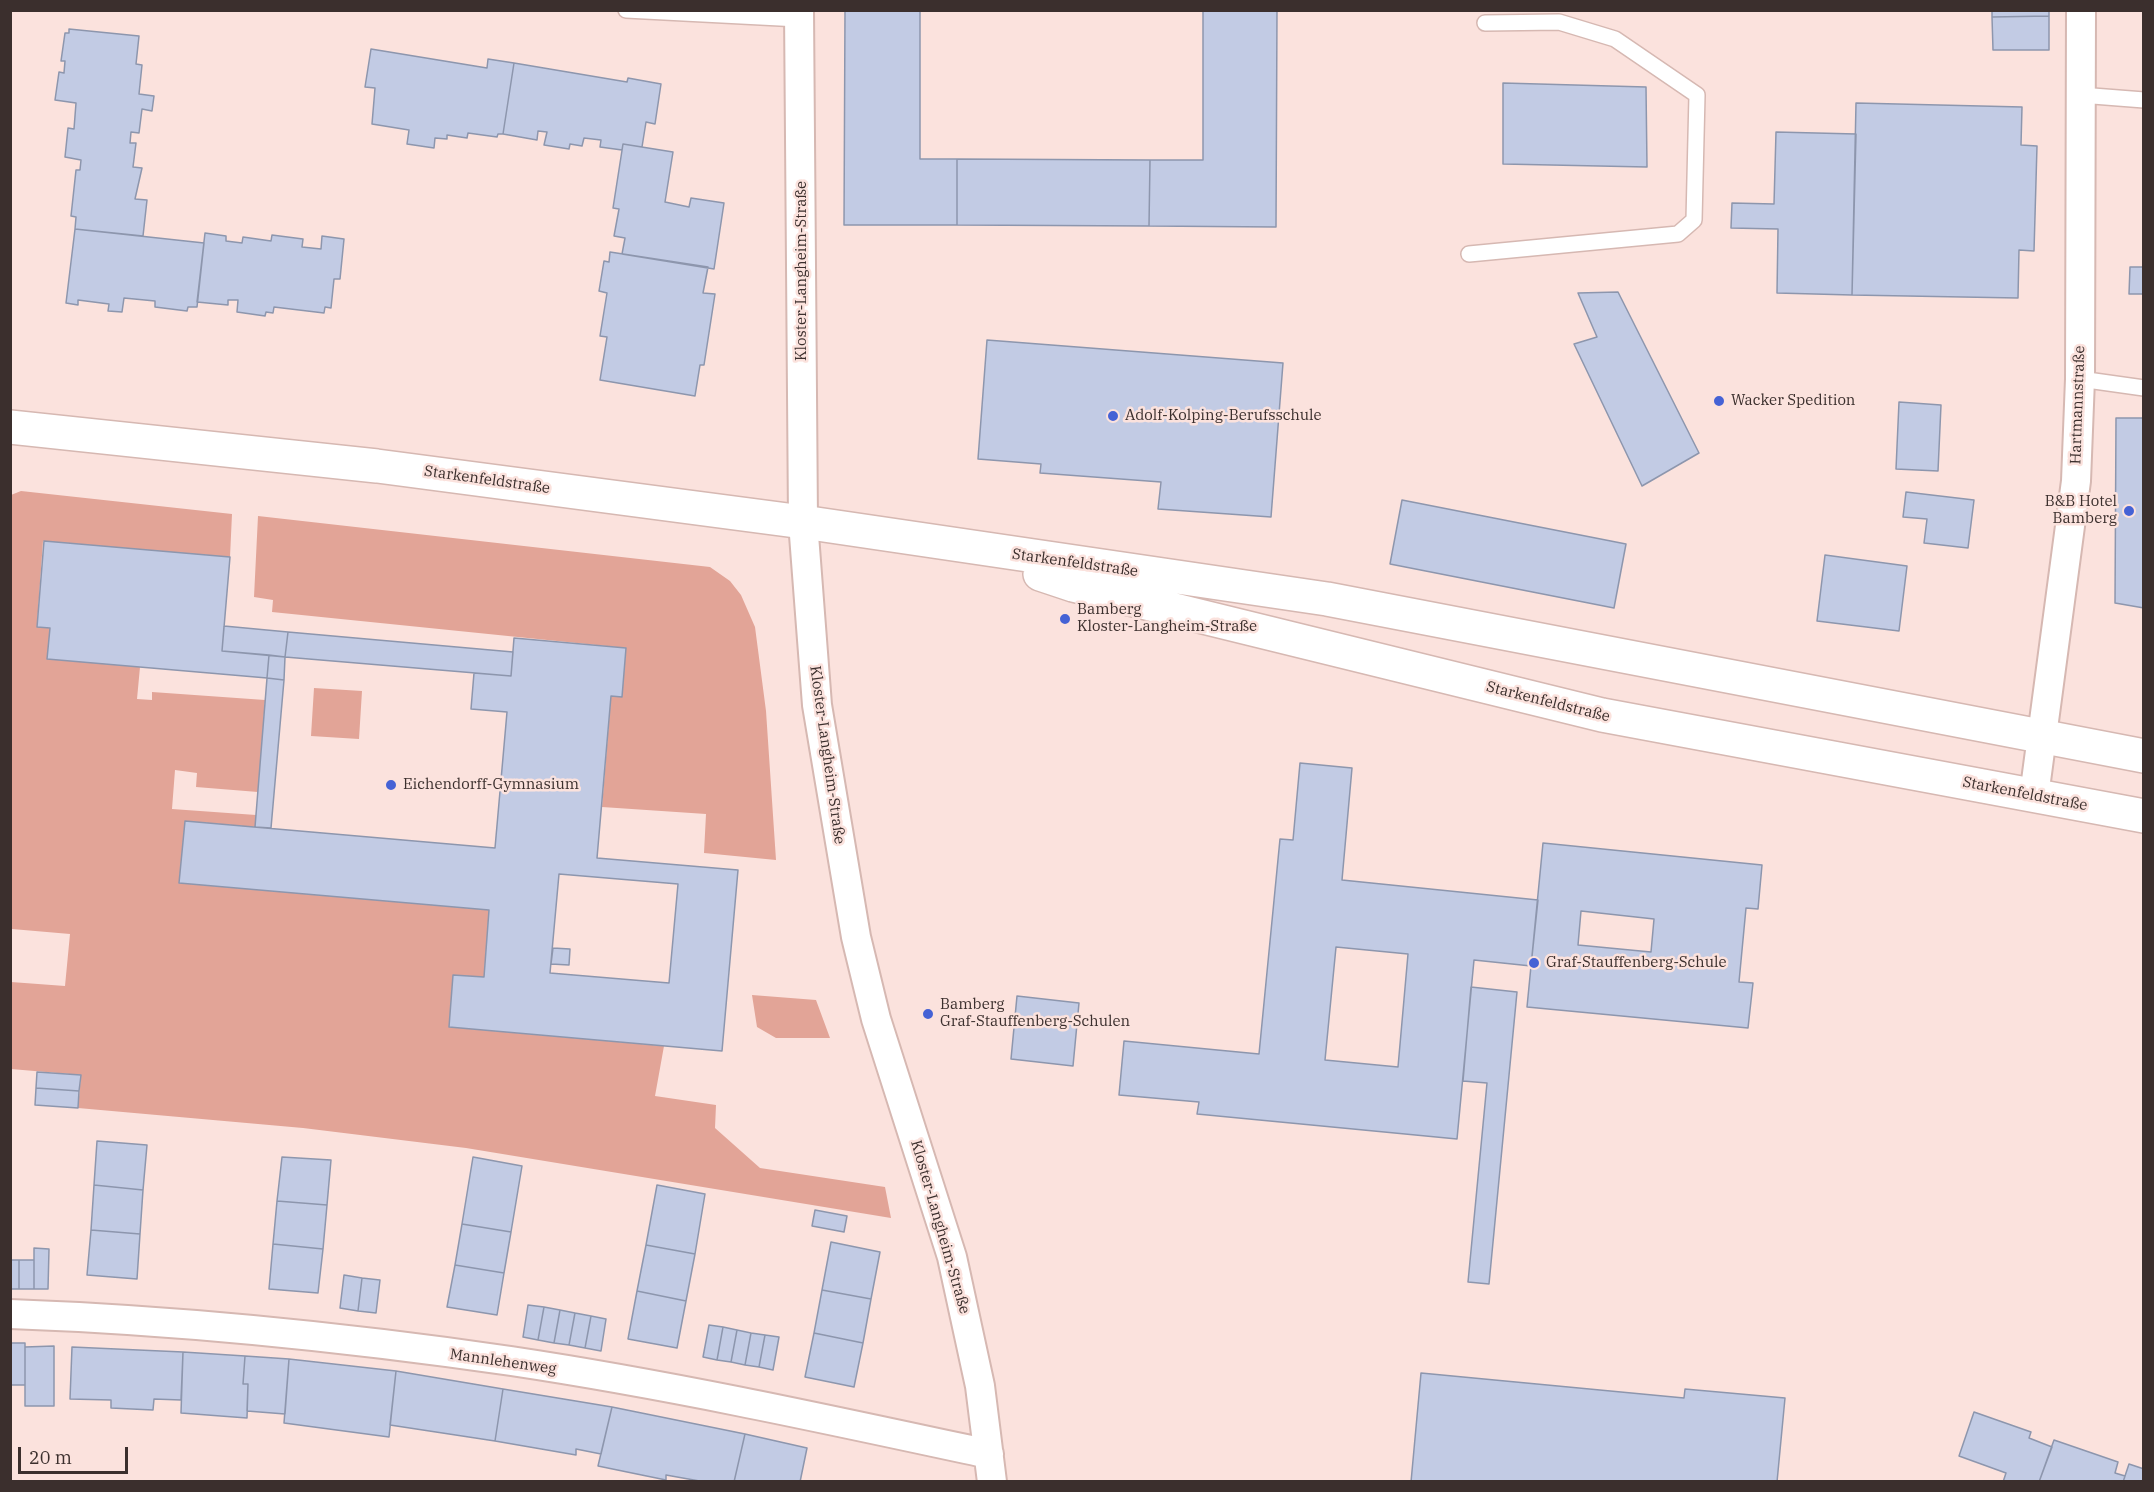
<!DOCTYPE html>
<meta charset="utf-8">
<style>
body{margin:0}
#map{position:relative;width:2154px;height:1492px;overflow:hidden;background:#fbe2dd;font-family:"IBM Plex Serif",serif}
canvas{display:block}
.frame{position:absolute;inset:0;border:12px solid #3b2f2d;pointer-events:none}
.scale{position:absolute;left:18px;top:1447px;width:110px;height:27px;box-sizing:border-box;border:3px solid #3b2f2d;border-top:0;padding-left:8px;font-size:18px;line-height:21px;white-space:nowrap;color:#3b2f2d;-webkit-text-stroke:4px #fbe2dd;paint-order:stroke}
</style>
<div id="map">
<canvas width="2154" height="1492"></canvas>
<div class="frame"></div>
<div class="scale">20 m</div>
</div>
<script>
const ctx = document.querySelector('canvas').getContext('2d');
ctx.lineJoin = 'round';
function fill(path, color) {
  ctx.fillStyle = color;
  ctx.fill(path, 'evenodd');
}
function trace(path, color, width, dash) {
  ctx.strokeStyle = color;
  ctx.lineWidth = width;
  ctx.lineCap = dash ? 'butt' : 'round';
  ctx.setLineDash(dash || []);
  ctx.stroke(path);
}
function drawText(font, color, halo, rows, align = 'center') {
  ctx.font = font + ' "IBM Plex Serif",serif';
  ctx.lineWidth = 5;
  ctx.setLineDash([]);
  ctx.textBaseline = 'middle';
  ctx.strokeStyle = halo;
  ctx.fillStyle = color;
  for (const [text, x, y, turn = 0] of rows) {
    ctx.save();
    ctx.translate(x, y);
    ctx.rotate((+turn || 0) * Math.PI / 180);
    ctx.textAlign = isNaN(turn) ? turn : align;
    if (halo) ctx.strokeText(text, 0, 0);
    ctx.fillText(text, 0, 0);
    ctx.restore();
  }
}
fill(new Path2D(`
 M 21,491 L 232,514 L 230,557 L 43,541 L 37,626 L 50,628 L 140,667 L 137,699 L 152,700 L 152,692 L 265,700 L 258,792 L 196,787 L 197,773 L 175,770 L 172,809 L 256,815 L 255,827 L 185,821 L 179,883 L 489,910 L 484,977 L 453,975 L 449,1027 L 664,1046 L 655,1096 L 716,1105 L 715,1128 L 760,1168 L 885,1187 L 891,1218 L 466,1148 L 303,1128 L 78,1108 L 81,1075 L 11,1069 L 11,982 L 65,986 L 70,934 L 12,929 L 11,944 L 11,495 Z
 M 258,516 L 710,567 L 730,581 L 741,595 L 755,627 L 766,711 L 776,860 L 704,853 L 706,814 L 602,807 L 611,696 L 622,696 L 626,648 L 272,612 L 273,600 L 254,597 Z
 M 314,688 L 362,691 L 359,739 L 311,736 Z
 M 752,995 L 816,1000 L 830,1038 L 776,1038 L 757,1027 Z`), '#e2a497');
const building = new Path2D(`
 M 845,10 L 920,10 L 920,159 L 957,159 L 957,225 L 844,225 Z
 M 1203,10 L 1277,10 L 1276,227 L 1149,226 L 1150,160 L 1203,160 Z
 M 1992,10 L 2049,10 L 2049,16 L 1992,17 Z
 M 2049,16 L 2049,50 L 1993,50 L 1992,17 Z
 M 69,29 L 139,36 L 136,64 L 142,65 L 139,94 L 154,96 L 152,111 L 142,109 L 139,133 L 131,132 L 130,143 L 136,143 L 133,167 L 142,168 L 135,199 L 147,200 L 143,236 L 75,229 L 76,217 L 71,216 L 76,170 L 80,170 L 81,160 L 65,157 L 68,128 L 74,129 L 76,103 L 55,100 L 59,72 L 64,73 L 65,61 L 61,61 L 65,33 L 69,33 Z
 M 371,49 L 487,68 L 488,59 L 514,63 L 503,134 L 498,134 L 497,137 L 468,133 L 467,138 L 447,135 L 447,139 L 435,138 L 434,148 L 407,144 L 409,130 L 372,124 L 375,88 L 365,87 Z
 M 514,63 L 627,82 L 628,78 L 661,84 L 655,124 L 646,122 L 642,147 L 623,144 L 622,150 L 600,147 L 601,140 L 584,138 L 582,146 L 570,144 L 569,149 L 544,145 L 547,132 L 538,131 L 537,140 L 503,134 Z
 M 1503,83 L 1646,87 L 1647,167 L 1503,164 Z
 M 1856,103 L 2022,107 L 2021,145 L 2037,146 L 2034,251 L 2019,250 L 2018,298 L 1852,295 Z
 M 1776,132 L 1856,134 L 1852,295 L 1777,293 L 1778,229 L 1731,228 L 1732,203 L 1774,204 Z
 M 623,144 L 673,152 L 665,202 L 689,207 L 691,198 L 724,203 L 714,269 L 622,254 L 625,238 L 614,236 L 619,209 L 613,208 Z
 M 957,159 L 1150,160 L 1149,226 L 957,225 Z
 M 75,229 L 204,243 L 197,307 L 188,307 L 187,311 L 155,307 L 155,301 L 124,298 L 122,312 L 108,311 L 109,304 L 78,300 L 78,305 L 66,303 Z
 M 205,233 L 226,236 L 226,241 L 242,243 L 243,237 L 271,241 L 272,235 L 303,239 L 302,247 L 321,249 L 322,236 L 344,239 L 340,279 L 334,279 L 331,308 L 325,307 L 324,313 L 274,307 L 273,313 L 266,312 L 265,316 L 237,312 L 238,300 L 228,300 L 228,305 L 197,302 Z
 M 610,252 L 708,267 L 703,293 L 715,294 L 704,365 L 700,365 L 695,396 L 600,380 L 607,337 L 600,336 L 607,293 L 599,291 L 604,261 L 609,262 Z
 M 2130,267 L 2144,267 L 2144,294 L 2129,294 Z
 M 1618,292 L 1699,453 L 1642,486 L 1574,344 L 1597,337 L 1578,293 Z
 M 987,340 L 1283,363 L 1271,517 L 1158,509 L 1161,482 L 1040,473 L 1041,464 L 978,459 Z
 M 1899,402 L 1941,405 L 1938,471 L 1896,469 Z
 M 2116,418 L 2144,418 L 2144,608 L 2115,603 Z
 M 1906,492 L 1974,500 L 1968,548 L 1924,543 L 1927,519 L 1903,517 Z
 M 1402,500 L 1626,544 L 1614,608 L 1390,564 Z
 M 44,541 L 230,557 L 222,651 L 269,655 L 267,678 L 47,659 L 50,628 L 37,627 Z
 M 1825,555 L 1907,566 L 1899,631 L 1817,621 Z
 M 224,626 L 288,632 L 285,657 L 222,651 Z
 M 288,632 L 513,652 L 511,676 L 285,657 Z
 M 514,638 L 626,648 L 622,697 L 611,696 L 597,858 L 738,870 L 722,1051 L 449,1027 L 453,975 L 484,977 L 489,910 L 179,883 L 185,821 L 495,848 L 507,712 L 471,709 L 474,673 L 511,676 ZM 559,874 L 678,884 L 669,983 L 550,973 Z
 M 269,655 L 285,657 L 284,680 L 267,678 Z
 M 267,678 L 284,680 L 271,828 L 255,827 Z
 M 1300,763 L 1352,768 L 1342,880 L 1538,900 L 1531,966 L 1474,960 L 1457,1139 L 1197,1114 L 1199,1102 L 1119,1095 L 1124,1041 L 1259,1054 L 1280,839 L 1293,840 ZM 1336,947 L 1408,954 L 1398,1067 L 1325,1060 Z
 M 1543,843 L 1762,865 L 1758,909 L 1746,908 L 1739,982 L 1753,983 L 1748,1028 L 1527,1007 ZM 1581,911 L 1654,919 L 1651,952 L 1578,945 Z
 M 553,948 L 570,949 L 569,965 L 551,964 Z
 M 1471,987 L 1517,992 L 1489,1284 L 1468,1282 L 1487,1083 L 1463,1081 Z
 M 1017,996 L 1079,1003 L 1073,1066 L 1011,1059 Z
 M 37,1072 L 81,1075 L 79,1091 L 36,1088 Z
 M 36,1088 L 79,1091 L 78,1108 L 35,1105 Z
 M 97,1141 L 147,1145 L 143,1190 L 94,1185 Z
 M 282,1157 L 331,1160 L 327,1205 L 277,1201 Z
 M 473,1157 L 522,1166 L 511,1232 L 462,1224 Z
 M 94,1185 L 143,1190 L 140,1234 L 91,1230 Z
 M 657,1185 L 705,1194 L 695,1254 L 646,1245 Z
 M 277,1201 L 327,1205 L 323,1249 L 273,1244 Z
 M 815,1210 L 847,1216 L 844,1232 L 812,1226 Z
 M 462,1224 L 511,1232 L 504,1273 L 455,1265 Z
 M 91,1230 L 140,1234 L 137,1279 L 87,1275 Z
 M 831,1242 L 880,1252 L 871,1299 L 822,1290 Z
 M 273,1244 L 323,1249 L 318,1293 L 269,1289 Z
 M 646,1245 L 695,1254 L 686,1301 L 637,1291 Z
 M 34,1248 L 49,1249 L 48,1289 L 34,1289 Z
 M 10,1260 L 19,1260 L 19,1289 L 10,1289 Z
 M 19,1260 L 34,1260 L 34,1289 L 19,1289 Z
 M 455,1265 L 504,1273 L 497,1315 L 447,1307 Z
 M 344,1275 L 362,1278 L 358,1311 L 340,1308 Z
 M 362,1278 L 380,1280 L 376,1313 L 358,1311 Z
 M 822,1290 L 871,1299 L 863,1343 L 814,1333 Z
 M 637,1291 L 686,1301 L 677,1348 L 628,1339 Z
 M 528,1305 L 544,1307 L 538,1340 L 523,1337 Z
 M 544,1307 L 560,1310 L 554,1343 L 538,1340 Z
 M 560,1310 L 575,1313 L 569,1345 L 554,1343 Z
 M 575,1313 L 591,1316 L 585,1348 L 569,1345 Z
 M 591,1316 L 606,1319 L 601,1351 L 585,1348 Z
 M 709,1325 L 723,1327 L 717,1360 L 703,1357 Z
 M 723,1327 L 737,1330 L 731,1362 L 717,1360 Z
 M 737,1330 L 751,1333 L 745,1365 L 731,1362 Z
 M 751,1333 L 765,1335 L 759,1367 L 745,1365 Z
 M 814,1333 L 863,1343 L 854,1387 L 805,1377 Z
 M 765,1335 L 779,1337 L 773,1370 L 759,1367 Z
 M 10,1343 L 25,1343 L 25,1385 L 10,1385 Z
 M 54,1346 L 54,1406 L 25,1406 L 25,1347 Z
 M 72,1347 L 183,1352 L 181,1400 L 154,1399 L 153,1410 L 111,1408 L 111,1400 L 70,1399 Z
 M 183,1352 L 245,1356 L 243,1384 L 248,1384 L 247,1418 L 181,1413 Z
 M 245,1356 L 289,1359 L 285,1414 L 247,1411 L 248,1384 L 243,1384 Z
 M 289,1359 L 396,1371 L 389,1437 L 284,1423 Z
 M 396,1371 L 503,1389 L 495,1441 L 390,1425 Z
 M 1421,1373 L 1684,1398 L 1685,1389 L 1785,1398 L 1777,1482 L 1411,1482 Z
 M 503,1389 L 612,1407 L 601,1454 L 576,1449 L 576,1455 L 495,1441 Z
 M 612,1407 L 745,1434 L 734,1482 L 705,1482 L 666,1475 L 666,1480 L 598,1466 Z
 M 1974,1412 L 2031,1432 L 2029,1438 L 2052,1447 L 2039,1482 L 2003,1482 L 2006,1473 L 1959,1456 Z
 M 745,1434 L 807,1448 L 800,1482 L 734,1482 Z
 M 2054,1440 L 2118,1462 L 2115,1473 L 2125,1476 L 2123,1482 L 2039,1482 Z
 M 2129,1464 L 2144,1469 L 2144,1482 L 2123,1482 Z`);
fill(building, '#c2cbe4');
trace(building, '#8d96ad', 1.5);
const lane = new Path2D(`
 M 626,10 L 799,19
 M 2080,95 L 2144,100
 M 1469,254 L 1678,234 L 1694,220 L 1697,95 L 1615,39 L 1559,22 L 1485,23
 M 2080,379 L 2144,388`);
const street = new Path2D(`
 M 799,10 L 803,522 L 817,705 L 856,937 L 876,1019 L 952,1257 L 980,1386 L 992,1482
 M 2034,796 L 2076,481 L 2080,379 L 2081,10
 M 10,1314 C 177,1320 345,1337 511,1361 C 671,1385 831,1420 989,1454`);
const secondary = new Path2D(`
 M 10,427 L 377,466 L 803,522 L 1327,599 L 2144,756
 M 1040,574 L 1073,585 L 1602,715 L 2144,816`);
trace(lane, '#d6b8b2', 18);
trace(street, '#d6b8b2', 32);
trace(secondary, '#d6b8b2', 36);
trace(lane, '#fff', 15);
trace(street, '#fff', 28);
trace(secondary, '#fff', 33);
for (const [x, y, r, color] of [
 [1719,401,6,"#4562d5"],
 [1113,416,6,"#4562d5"],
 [2129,511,6,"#4562d5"],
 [1065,619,6,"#4562d5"],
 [391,785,6,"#4562d5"],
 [1534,963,6,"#4562d5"],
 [928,1014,6,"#4562d5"]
]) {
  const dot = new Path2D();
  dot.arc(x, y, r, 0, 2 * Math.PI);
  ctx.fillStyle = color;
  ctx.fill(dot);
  trace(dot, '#fbe2dd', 2);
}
drawText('15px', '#3b2f2d', '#fbe2dd', [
 ["Kloster-Langheim-Straße",802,271,-90],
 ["Hartmannstraße",2078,405,-88],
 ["Starkenfeldstraße",487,480,8],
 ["Starkenfeldstraße",1075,563,8],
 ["Starkenfeldstraße",1548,702,14],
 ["Kloster-Langheim-Straße",827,755,82],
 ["Starkenfeldstraße",2025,794,11],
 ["Kloster-Langheim-Straße",940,1227,74],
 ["Mannlehenweg",503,1362,8]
]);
drawText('15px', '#3b2f2d', '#fbe2dd', [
 ["Wacker Spedition",1731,401],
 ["Adolf-Kolping-Berufsschule",1125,416],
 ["B&B Hotel",2117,502,"right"],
 ["Bamberg",2117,519,"right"],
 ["Bamberg",1077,610],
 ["Kloster-Langheim-Straße",1077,627],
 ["Eichendorff-Gymnasium",403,785],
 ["Graf-Stauffenberg-Schule",1546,963],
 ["Bamberg",940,1005],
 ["Graf-Stauffenberg-Schulen",940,1022]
], 'left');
</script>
